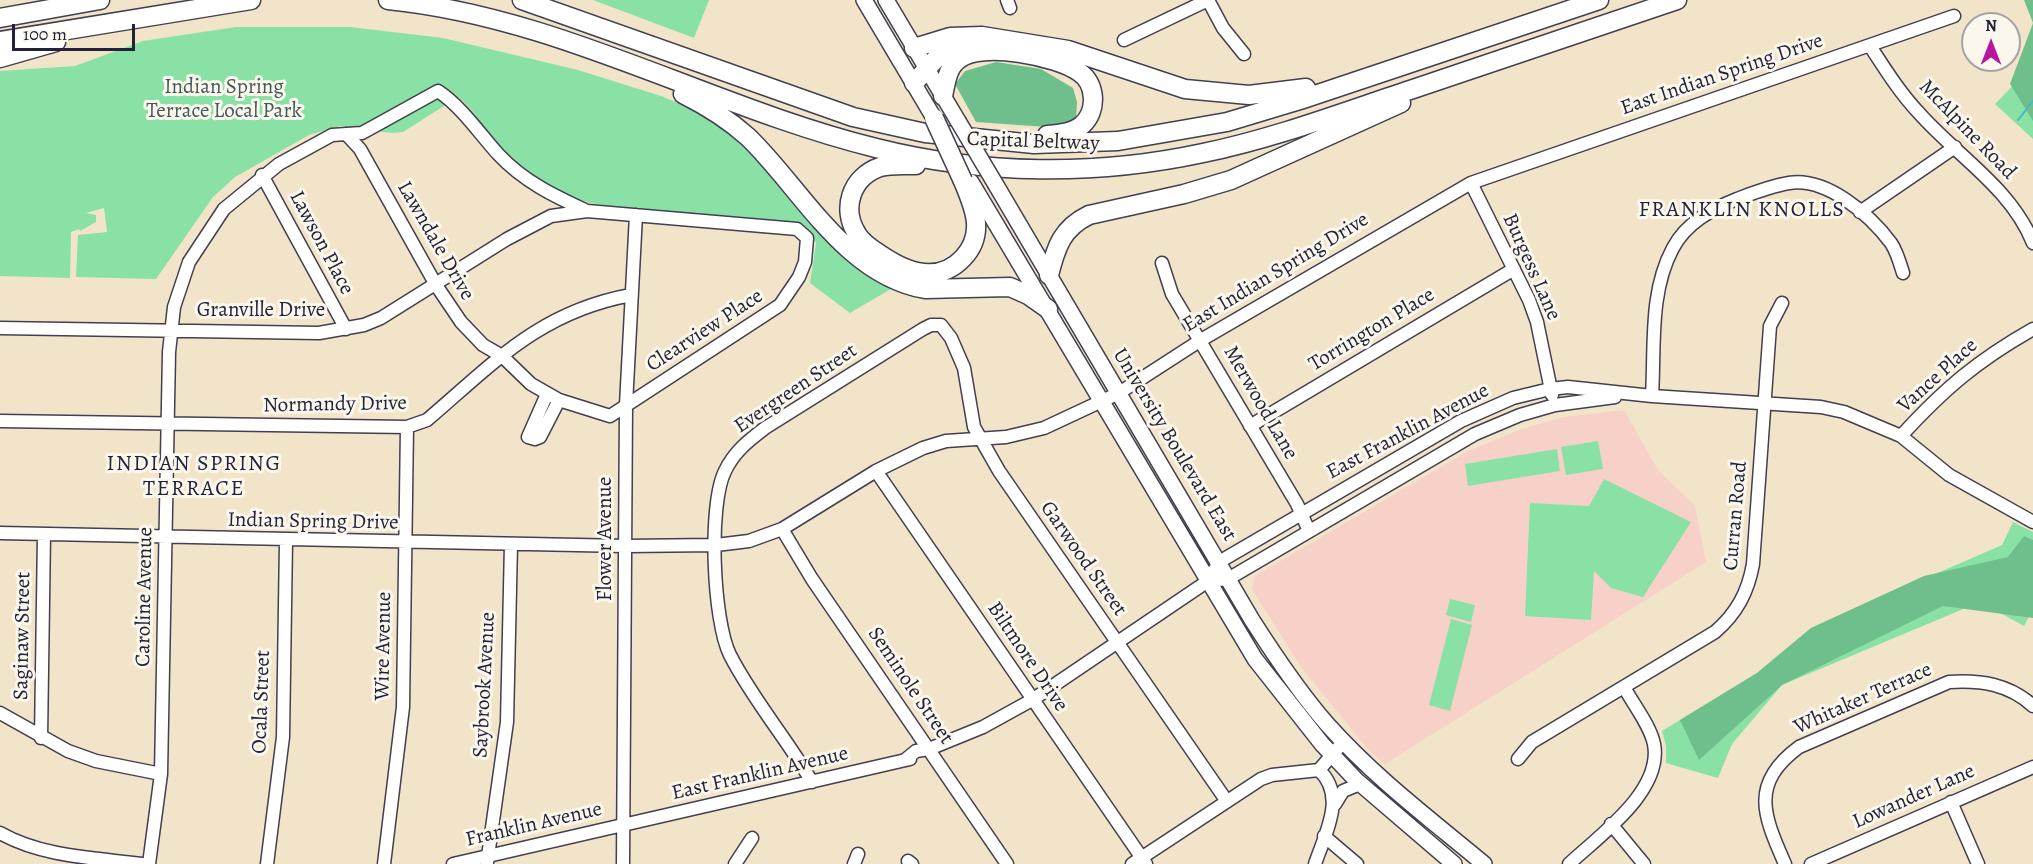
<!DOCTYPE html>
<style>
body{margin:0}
#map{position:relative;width:2033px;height:864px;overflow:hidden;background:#f1e4c8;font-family:Alegreya,serif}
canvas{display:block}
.north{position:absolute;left:1961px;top:12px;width:60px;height:60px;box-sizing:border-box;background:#fbf7ec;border:2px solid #a4a2a5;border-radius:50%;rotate:0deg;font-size:16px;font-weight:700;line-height:24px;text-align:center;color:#22223b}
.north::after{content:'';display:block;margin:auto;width:21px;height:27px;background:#b5179e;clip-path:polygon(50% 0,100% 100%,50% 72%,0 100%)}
.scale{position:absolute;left:12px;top:24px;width:123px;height:27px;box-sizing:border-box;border:3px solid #22223b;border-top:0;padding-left:8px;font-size:18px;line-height:21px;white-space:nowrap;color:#22223b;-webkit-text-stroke:4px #fbf7ec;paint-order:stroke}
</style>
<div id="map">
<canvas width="2033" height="864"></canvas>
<div class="north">N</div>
<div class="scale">100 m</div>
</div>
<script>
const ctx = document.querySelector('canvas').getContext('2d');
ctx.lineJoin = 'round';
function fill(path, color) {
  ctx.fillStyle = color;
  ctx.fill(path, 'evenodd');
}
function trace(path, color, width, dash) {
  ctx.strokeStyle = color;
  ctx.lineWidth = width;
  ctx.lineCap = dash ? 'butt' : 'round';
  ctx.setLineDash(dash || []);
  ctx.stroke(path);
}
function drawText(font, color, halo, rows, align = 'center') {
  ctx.font = font + ' Alegreya,serif';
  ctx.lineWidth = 6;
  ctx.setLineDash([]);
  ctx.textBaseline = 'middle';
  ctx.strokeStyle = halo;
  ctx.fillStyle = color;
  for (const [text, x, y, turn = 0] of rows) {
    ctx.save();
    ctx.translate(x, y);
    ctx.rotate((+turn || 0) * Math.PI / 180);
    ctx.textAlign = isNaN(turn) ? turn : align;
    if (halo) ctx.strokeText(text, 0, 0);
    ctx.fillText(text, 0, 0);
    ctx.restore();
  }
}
fill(new Path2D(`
 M 1624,410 L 1658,470 L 1695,506 L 1706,562 L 1385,764 L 1367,748 L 1301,667 L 1252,589 L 1255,576 L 1468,451 L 1522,429 L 1564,417 Z`), '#f7d1c7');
fill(new Path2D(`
 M 593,0 L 709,0 L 694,38 Z
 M 236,27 L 350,27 L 443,38 L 578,70 L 661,96 L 702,113 L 741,138 L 797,208 L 840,249 L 896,286 L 850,313 L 810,283 L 816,243 L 809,233 L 798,225 L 607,206 C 561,200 521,170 491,136 C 480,123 472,107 458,97 L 403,132 L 391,133 L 340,126 L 309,135 L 235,177 L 213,197 L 156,279 L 76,277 L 78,235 L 107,232 L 104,208 L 86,213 L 96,215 L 96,222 L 80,231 L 79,229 L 71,232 L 70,278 L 0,276 L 0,71 L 75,66 L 143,41 Z
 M 2033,65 L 2033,139 L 1995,104 Z
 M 1598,441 L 1603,469 L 1566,475 L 1561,447 Z
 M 1557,449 L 1560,471 L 1468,486 L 1465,464 Z
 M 1604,479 L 1691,522 L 1643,597 L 1611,588 L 1594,571 L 1591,620 L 1525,616 L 1530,503 L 1589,506 Z
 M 2013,522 L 2033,532 L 2033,609 L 2024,626 L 1980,602 L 1782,685 L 1732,744 L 1718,778 L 1666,763 L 1666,746 L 1662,731 L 1757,673 L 1811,628 L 2002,545 Z
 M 1450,599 L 1475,605 L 1471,622 L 1446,615 Z
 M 1451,619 L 1472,625 L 1450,711 L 1429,705 Z`), '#89e1a6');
fill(new Path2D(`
 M 2024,0 L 2033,0 L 2033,121 L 2010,84 L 2033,23 Z
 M 996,62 L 1041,69 L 1073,88 L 1077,102 L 1076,120 L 1061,128 L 976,122 L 955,84 L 965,71 Z
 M 2024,536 L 2033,540 L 2033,618 L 1943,606 L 1782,685 L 1699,760 L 1680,720 L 1757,673 L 1811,628 L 1924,576 L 2008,557 Z`), '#6ebf8b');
trace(new Path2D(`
 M 2018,120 L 2033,101`), '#48b5c3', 2);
const minor = new Path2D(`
 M 1007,0 L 1010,8
 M 1208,0 L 1223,28 L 1244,54
 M 1124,40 L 1208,0
 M 1870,46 C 1885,69 1900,93 1919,113 C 1957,156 2011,188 2033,243
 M 262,175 L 346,329
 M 1471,183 L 1529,300 L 1537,322 L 1552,395
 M 1860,212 L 1955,147
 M 1162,263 L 1172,294 L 1297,504 L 1309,531
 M 0,328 L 319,333 L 364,325 L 381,318 L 507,239 L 551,216 L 587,211 L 797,229 L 807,238 L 805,262 L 799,277 L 780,305 L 610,416 L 559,400 L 531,384 L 502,356 L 483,345 L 461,322 L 436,285 L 360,149 L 346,134
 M 547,394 L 528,437 L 535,439 L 540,437 L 559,400
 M 1652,396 C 1655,347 1649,292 1673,248 C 1686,223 1712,209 1737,199 C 1753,193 1771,186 1789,183 C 1827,177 1870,215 1891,243 C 1897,252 1900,263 1903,273
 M 0,421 L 407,427 L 427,420 C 494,363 539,312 631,295
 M 1250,426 L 1514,269
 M 1901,436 C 1944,389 1978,360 2033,329
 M 876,471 L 1146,864
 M 782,529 L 812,579 L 1007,864
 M 0,533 L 625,546 L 716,545 L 749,541 L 782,529 L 876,471 L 923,448 L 946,441 L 1006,437 L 1044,428 L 1119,393 L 1201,340 L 1471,183 L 1954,16
 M 1208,581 L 1228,579 L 1475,434 L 1520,415 L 1555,405 L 1615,397
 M 0,713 L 68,751 L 96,761 L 161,774
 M 41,738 L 44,534
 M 1518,759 L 1532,742 L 1715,632 C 1737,613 1748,592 1753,564 L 1770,326 L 1782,303
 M 905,760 L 916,751 L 929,749 L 983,727 L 1032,700 L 1208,581 L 1219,562 L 1461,421 L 1513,398 L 1550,389 L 1568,387 L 1652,396 L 1821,407 L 1844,412 L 1901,436 L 1949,475 L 2033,522
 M 812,782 C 787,739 753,700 730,655 C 713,621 708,505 725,471 C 734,452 748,441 765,428 L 923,329 L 931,325 L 941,325 L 951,338 L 964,368 L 974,427 L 999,471 L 1226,800
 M 1951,802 L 1978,864
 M 1335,804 L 1343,791 L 1360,784
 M 1611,824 L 1644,864
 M 0,833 C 42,857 95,858 142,864
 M 1324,836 L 1357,864
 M 908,861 L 912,864
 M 487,863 L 507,722 L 511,544
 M 149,864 L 161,774 L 169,352 L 174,307 L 189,262 L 224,209 L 279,164 L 332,135 L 362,133 L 438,91 C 462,107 479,133 498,154 C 523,181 554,196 587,211
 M 267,864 L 283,737 L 286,541
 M 384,864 L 403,707 L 407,427
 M 453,864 L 910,759
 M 623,864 L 626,405 L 636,215
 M 735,864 L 752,838
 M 854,864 L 858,854
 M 1132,864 L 1261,779 L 1272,775 L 1319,770 L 1344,741
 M 1315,864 C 1325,834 1347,796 1319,770
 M 1569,864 C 1600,835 1663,791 1654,744 C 1650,725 1633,704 1624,687
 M 1785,864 C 1764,816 1749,784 1799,747 L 1949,682 C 1981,680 2009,684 2033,706
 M 1811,864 L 2033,767`);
const major = new Path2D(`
 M 864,0 L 934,118
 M 886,0 L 958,121
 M 971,182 L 1255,659 L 1322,744 L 1356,780 L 1454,864
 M 996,185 L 1252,620 C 1275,656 1299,692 1327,724 C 1374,777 1430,819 1484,864`);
const highway = new Path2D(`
 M 388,0 C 560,17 710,107 876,148 C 983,175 1096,176 1203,153 C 1276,138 1346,111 1416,88 C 1503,59 1590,29 1677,0
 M 522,0 L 853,117 L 925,133 L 1034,144 L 1118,141 L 1227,122 L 1300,100 L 1599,0
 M 0,18 L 100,0
 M 0,41 L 251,0
 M 914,48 L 950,37 L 982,36 L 1068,50 L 1185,89 L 1249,95 L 1306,88
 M 0,58 L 56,42
 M 914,83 L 943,51 L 964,44
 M 683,94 C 707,106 728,119 748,137 C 801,188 845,275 925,289 L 1010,287 L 1028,295 L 1048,309
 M 943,96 C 946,83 947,67 959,59 C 981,41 1057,56 1079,72 C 1096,83 1098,111 1082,125 C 1073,133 1059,134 1047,135
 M 916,165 C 904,165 891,164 880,167 C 851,177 841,209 857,234 C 862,243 872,249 881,255 C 906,272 939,284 963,258 C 986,234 974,207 963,181
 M 1049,275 C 1056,247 1062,228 1089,215 L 1184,194 L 1231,180 L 1401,103`);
trace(minor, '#413f50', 15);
trace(major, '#413f50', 18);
trace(highway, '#413f50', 21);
trace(minor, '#fff', 12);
trace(major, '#fff', 15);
trace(highway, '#fff', 18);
const majorBridge = new Path2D(`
 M 958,121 L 996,185`);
const highwayBridge = new Path2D(`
 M 934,118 L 963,181`);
trace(majorBridge, '#413f50', 18, []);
trace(highwayBridge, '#413f50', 21, []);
trace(majorBridge, '#fff', 15);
trace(highwayBridge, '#fff', 18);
drawText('21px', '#22223b', '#fbf7ec', [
 ["East Indian Spring Drive",1722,75,-19],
 ["McAlpine Road",1967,130,46],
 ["Capital Beltway",1033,142,2],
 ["Lawndale Drive",435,241,60],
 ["Lawson Place",321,243,62],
 ["Burgess Lane",1531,267,66],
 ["East Indian Spring Drive",1276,273,-31],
 ["Granville Drive",261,311],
 ["Torrington Place",1372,330,-31],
 ["Clearview Place",705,331,-33],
 ["Vance Place",1938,376,-42],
 ["Evergreen Street",796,389,-34],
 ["Merwood Lane",1260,403,60],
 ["Normandy Drive",335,405,-1],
 ["East Franklin Avenue",1408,432,-28],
 ["University Boulevard East",1174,445,59],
 ["Curran Road",1736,516,-85],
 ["Indian Spring Drive",313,522,1],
 ["Flower Avenue",606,539,-90],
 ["Garwood Street",1083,559,55],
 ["Caroline Avenue",145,597,-89],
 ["Saginaw Street",23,636,-89],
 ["Wire Avenue",384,646,-89],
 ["Biltmore Drive",1027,657,56],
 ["Saybrook Avenue",485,685,-87],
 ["Seminole Street",910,686,56],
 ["Whitaker Terrace",1863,699,-24],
 ["Ocala Street",262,702,-88],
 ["East Franklin Avenue",760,774,-13],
 ["Lowander Lane",1914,797,-24],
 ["Franklin Avenue",534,825,-13]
]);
drawText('21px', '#415b5b', '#fbf7ec', [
 ["Indian Spring",224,88],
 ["Terrace Local Park",224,112]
]);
ctx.letterSpacing = '1.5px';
drawText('22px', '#22223b', '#fbf7ec', [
 ["FRANKLIN KNOLLS",1742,211],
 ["INDIAN SPRING",194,465],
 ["TERRACE",194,490]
]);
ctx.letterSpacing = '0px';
</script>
